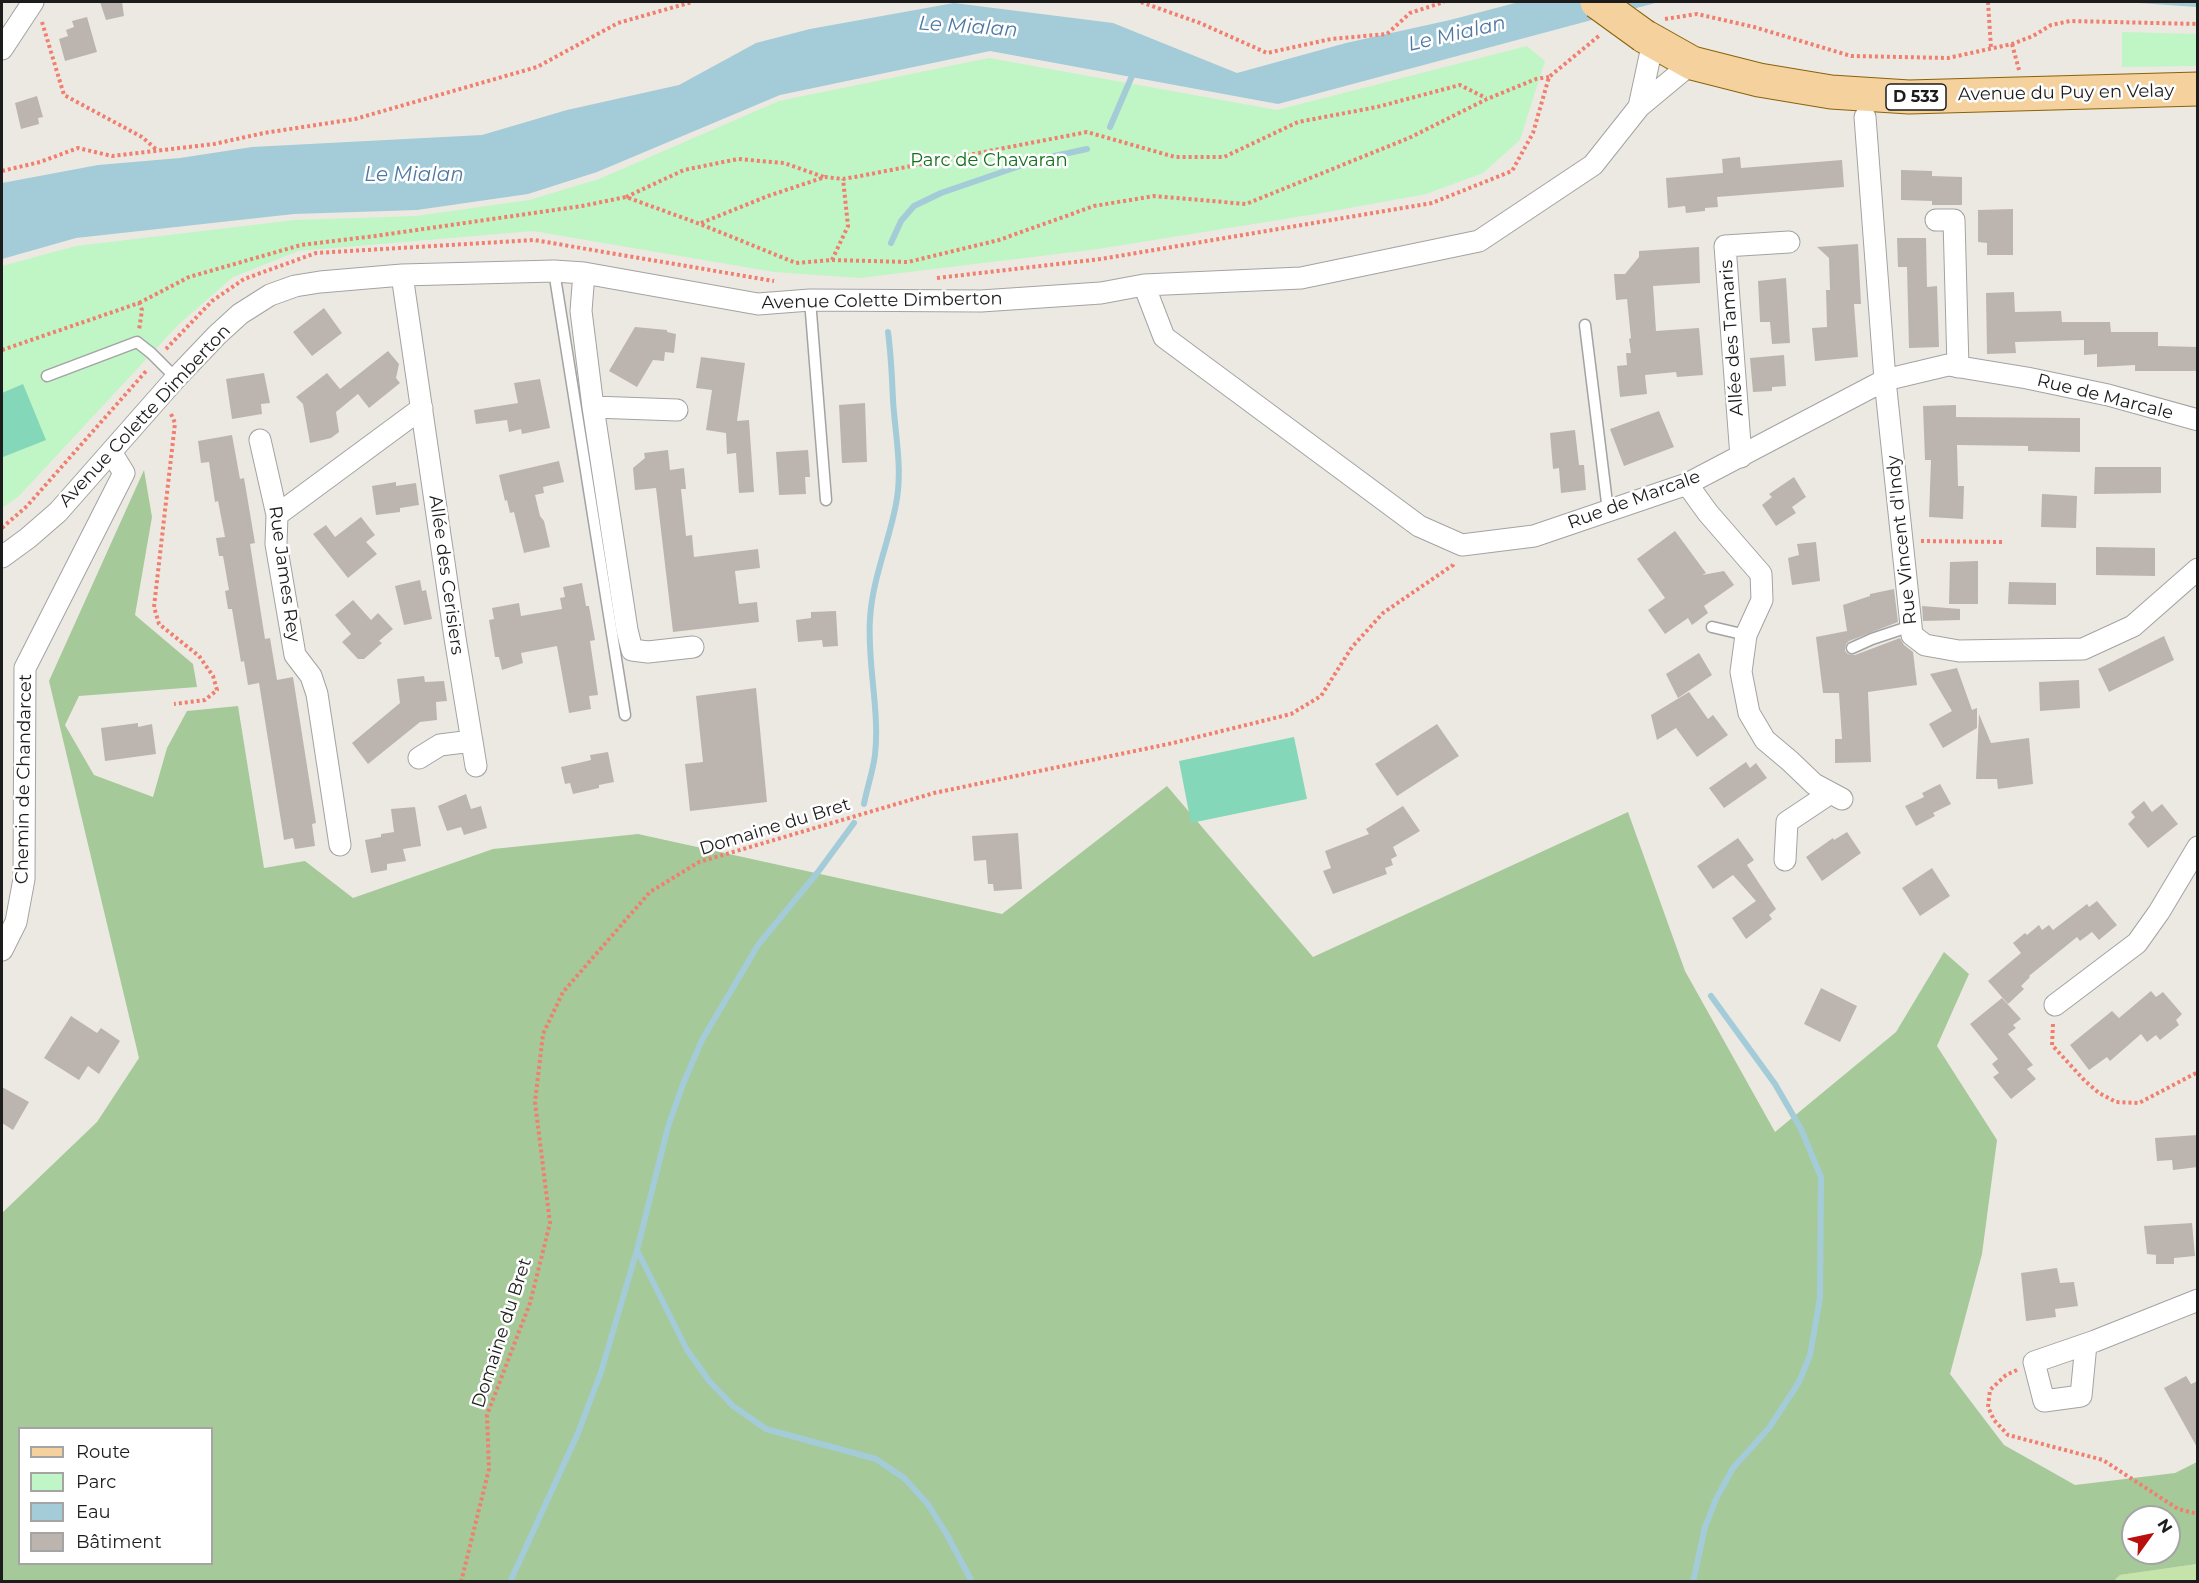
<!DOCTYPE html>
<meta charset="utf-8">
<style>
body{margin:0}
#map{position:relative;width:2199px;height:1583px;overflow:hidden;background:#ece9e2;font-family:Montserrat,sans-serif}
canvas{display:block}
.frame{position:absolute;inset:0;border:3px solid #1c1c1c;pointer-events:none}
.legend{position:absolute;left:18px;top:1427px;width:195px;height:138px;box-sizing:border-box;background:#fff;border:2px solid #a4a4a4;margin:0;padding:8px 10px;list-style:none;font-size:18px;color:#1c1c1c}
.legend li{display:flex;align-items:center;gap:12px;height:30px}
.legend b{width:30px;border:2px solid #a4a4a4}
.north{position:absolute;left:2121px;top:1505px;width:60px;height:60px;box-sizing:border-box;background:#fff;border:2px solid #a4a4a4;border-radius:50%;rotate:57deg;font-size:16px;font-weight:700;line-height:24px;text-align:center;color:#1c1c1c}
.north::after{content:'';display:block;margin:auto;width:21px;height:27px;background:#ba100d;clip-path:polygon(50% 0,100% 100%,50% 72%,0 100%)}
</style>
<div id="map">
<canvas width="2199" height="1583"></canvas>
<div class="frame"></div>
<ul class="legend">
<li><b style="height:8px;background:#f5d19e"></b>Route</li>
<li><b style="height:16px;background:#c0f5c5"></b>Parc</li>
<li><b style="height:16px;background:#a4cbd8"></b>Eau</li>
<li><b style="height:16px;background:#bcb5af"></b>Bâtiment</li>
</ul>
<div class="north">N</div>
</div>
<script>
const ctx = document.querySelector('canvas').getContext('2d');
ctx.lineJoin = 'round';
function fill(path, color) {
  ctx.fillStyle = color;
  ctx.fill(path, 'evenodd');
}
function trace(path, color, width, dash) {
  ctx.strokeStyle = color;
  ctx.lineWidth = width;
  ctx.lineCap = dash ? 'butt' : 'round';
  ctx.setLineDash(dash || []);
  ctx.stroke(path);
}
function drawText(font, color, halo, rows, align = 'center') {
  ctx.font = font + ' Montserrat,sans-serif';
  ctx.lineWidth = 5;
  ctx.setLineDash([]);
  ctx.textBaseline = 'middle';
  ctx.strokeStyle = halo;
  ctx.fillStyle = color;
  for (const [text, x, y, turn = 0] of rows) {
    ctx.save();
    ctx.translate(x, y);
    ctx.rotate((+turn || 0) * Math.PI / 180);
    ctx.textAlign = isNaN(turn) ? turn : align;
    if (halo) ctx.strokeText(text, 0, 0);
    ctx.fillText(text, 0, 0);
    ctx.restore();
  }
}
fill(new Path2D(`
 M 2197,1564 L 2197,1581 L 2114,1582 L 2120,1575 Z`), '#c5e4aa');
fill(new Path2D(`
 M 144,470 L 152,517 L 135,615 L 193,664 L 197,687 L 79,696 L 65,725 L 94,775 L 153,797 L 167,748 L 187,711 L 238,706 L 264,868 L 305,861 L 353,898 L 493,849 L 638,834 L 1002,914 L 1167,786 L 1313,957 L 1628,812 L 1685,971 L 1775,1132 L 1896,1032 L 1944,952 L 1969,974 L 1937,1046 L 1997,1140 L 1982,1254 L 1950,1374 L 2004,1445 L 2075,1485 L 2175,1473 L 2197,1462 L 2197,1564 L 2120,1575 L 2114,1581 L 2,1582 L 2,1213 L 97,1122 L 139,1058 L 49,681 ZM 20,1428 L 212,1428 L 212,1564 L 20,1564 ZM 2133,1517 L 2169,1517 L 2169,1553 L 2133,1553 Z`), '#a6c999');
fill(new Path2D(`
 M 2122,32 L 2197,34 L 2197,66 L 2122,67 Z
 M 1527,46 L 1545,61 L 1520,140 L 1483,173 L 1426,194 L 1322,213 L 1098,249 L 860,278 L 774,272 L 533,231 L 298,251 L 233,277 L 178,325 L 18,497 L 2,508 L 2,266 L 76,246 L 295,220 L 416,216 L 529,200 L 599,179 L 779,101 L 989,58 L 1277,110 Z`), '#c0f5c5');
fill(new Path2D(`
 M 23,384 L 46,440 L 3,457 L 2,393 Z
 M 1294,737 L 1307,799 L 1191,823 L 1179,761 Z`), '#84d7b9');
fill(new Path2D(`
 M 1519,2 L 1659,2 L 1278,104 L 990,51 L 780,95 L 597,172 L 528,194 L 417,210 L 294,214 L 76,238 L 2,259 L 2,183 L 98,165 L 180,158 L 252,147 L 482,135 L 567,110 L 679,85 L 756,43 L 810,29 L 954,3 L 1113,23 L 1237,73 L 1346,43 L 1450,20 Z
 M 2124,2 L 2197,2 L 2197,7 Z`), '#a4cbd8');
trace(new Path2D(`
 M 1110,127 L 1135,69
 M 891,243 L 901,221 L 914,206 L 941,193 L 1040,159 L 1087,149
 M 864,804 C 867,788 873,771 875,755 C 880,710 867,664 870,619 C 872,580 889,542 896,504 C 903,469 895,434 893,400 C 892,376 891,355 888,332
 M 637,1250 L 687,1350 L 710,1382 L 733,1406 L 766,1429 L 876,1459 L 904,1478 L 927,1503 L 946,1533 L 972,1582
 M 510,1582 L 578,1433 L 601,1372 L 637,1250 L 668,1127 L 683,1084 L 702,1040 L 758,945 L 818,872 L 854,823
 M 1693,1582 L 1705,1527 L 1716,1499 L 1733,1468 L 1769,1428 L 1799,1382 L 1810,1355 L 1820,1298 L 1821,1177 L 1801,1129 L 1775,1084 L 1711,996`), '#a4cbd8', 6);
fill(new Path2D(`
 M 100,2 L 122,2 L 124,16 L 106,20 Z
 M 87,17 L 97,52 L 65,61 L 59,39 L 68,36 L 66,30 L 74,27 L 72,21 Z
 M 37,96 L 43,117 L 38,118 L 39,124 L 21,129 L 15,103 Z
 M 1740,157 L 1741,168 L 1842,160 L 1844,187 L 1717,197 L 1718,207 L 1705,208 L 1705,211 L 1686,213 L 1685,206 L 1668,208 L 1666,178 L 1723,173 L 1722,159 Z
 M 1901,170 L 1932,171 L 1932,176 L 1962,177 L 1962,205 L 1932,205 L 1932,201 L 1901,200 Z
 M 2013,209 L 2013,255 L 1987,255 L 1987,243 L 1978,242 L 1978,210 Z
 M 1897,238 L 1926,238 L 1927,287 L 1937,286 L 1939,347 L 1909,348 L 1907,267 L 1898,267 Z
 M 1858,244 L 1861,304 L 1854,304 L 1858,357 L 1815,361 L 1812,328 L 1827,327 L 1826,290 L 1830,290 L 1829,258 L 1817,247 Z
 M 1699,247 L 1700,283 L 1653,286 L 1656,331 L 1699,328 L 1703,375 L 1677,377 L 1676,372 L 1645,375 L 1647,394 L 1620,397 L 1617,366 L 1627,365 L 1626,353 L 1631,353 L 1629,339 L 1631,338 L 1627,299 L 1616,300 L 1614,274 L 1625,274 L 1639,257 L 1639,251 Z
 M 1786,278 L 1790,343 L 1772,344 L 1770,322 L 1760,322 L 1758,281 Z
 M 2014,292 L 2015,312 L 2061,311 L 2062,322 L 2110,322 L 2111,332 L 2158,332 L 2158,346 L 2198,347 L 2198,371 L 2135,371 L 2135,365 L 2097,367 L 2097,354 L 2084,355 L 2084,340 L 2015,342 L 2016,353 L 1987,354 L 1986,293 Z
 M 324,308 L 342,333 L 312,356 L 293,332 Z
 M 635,327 L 667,330 L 667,332 L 676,334 L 674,353 L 665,352 L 664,361 L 653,360 L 637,387 L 609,371 Z
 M 388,351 L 399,364 L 396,378 L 400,383 L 369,408 L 358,394 L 336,412 L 339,432 L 331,438 L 310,443 L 303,404 L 296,397 L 327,373 L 340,389 Z
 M 1784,355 L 1786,386 L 1772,387 L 1772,391 L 1753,392 L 1750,358 Z
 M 701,357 L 745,363 L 737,421 L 749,420 L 754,492 L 739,493 L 736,453 L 727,454 L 726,433 L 706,430 L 712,390 L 696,388 Z
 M 264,373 L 270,403 L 261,404 L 262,414 L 232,419 L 226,379 Z
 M 540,379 L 550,428 L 522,434 L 521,429 L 509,432 L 507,420 L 476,424 L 474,410 L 518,403 L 514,383 Z
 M 865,403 L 867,462 L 842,463 L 839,405 Z
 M 1956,405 L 1956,417 L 2080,418 L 2080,452 L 2028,451 L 2028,446 L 1957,445 L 1958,486 L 1964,486 L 1963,519 L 1929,517 L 1931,460 L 1925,460 L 1923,406 Z
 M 1659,411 L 1674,447 L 1624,466 L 1610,429 Z
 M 1575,430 L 1579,465 L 1584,465 L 1586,490 L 1561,493 L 1559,468 L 1553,469 L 1550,433 Z
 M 232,435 L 240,479 L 244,478 L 255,543 L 250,544 L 265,639 L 270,638 L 277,680 L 293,677 L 316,823 L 312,824 L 315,846 L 295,849 L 293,838 L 284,840 L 259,683 L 248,685 L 244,661 L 241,662 L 232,609 L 228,609 L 225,591 L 229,590 L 223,556 L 219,556 L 216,538 L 225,537 L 218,501 L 215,502 L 209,462 L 201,463 L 198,441 Z
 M 668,450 L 670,470 L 684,468 L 686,489 L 681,489 L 686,536 L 692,535 L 694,557 L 758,549 L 760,568 L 735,571 L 739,604 L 757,602 L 759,622 L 673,632 L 656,488 L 635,490 L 633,468 L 645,458 L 644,453 Z
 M 808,450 L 810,477 L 805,477 L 806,494 L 779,495 L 776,452 Z
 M 559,461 L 564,482 L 543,487 L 544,493 L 535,495 L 540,516 L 544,521 L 550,547 L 524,553 L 514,512 L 510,513 L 507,500 L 505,501 L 499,475 Z
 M 2095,467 L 2161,467 L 2161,493 L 2094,494 Z
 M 1794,477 L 1806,497 L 1792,507 L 1796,513 L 1776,526 L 1762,505 L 1772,497 L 1769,494 Z
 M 396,482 L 396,486 L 416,483 L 419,505 L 400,508 L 400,512 L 376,515 L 372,486 Z
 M 2042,494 L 2077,496 L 2076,528 L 2041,527 Z
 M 361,517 L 375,535 L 366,542 L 377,554 L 348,578 L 313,534 L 326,525 L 335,537 Z
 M 1675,531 L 1706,573 L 1702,575 L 1724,571 L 1734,585 L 1704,606 L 1708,613 L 1692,625 L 1688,618 L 1665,634 L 1648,610 L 1665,598 L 1637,559 Z
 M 1816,542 L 1820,581 L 1792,585 L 1788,558 L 1799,555 L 1797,544 Z
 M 2096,547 L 2155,548 L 2155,576 L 2096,575 Z
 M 1978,561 L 1978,604 L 1949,604 L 1950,562 Z
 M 420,580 L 422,591 L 426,590 L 432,619 L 404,625 L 395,586 Z
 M 2009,582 L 2056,583 L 2056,605 L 2008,604 Z
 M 582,583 L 586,606 L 589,606 L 595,640 L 590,641 L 598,695 L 589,696 L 591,709 L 569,713 L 557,646 L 521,653 L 523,663 L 502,670 L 499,657 L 495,657 L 489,620 L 494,619 L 492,608 L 519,603 L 521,616 L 562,609 L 560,598 L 565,597 L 563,587 Z
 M 1894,589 L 1898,622 L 1849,641 L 1846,644 L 1845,651 L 1848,654 L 1855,655 L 1900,638 L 1904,645 L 1913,652 L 1917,685 L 1868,692 L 1871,762 L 1835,763 L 1835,739 L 1842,739 L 1839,693 L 1823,693 L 1816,637 L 1847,631 L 1843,605 L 1870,596 L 1870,594 Z
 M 353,600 L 371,620 L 378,613 L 393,629 L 379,641 L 382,643 L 364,659 L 358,659 L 342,642 L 351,634 L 335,615 Z
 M 1922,606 L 1960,609 L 1960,620 L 1923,621 Z
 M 836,611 L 838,646 L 823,647 L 822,640 L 798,642 L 796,620 L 811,618 L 811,612 Z
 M 2164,636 L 2174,660 L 2109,692 L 2098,669 Z
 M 1699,653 L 1712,675 L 1678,698 L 1666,674 Z
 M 1957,668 L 1972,710 L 1977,708 L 1977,728 L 1943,748 L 1929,724 L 1952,711 L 1930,674 Z
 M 424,676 L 425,682 L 444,681 L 447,701 L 436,702 L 437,720 L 420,722 L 368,764 L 352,743 L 400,703 L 397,679 Z
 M 2079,680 L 2080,708 L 2040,711 L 2039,682 Z
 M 756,688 L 767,802 L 690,811 L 685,764 L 703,762 L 696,696 Z
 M 1689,692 L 1708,719 L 1713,715 L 1728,735 L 1697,757 L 1676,728 L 1657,740 L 1651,715 Z
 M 1979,714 L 1991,743 L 2029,738 L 2033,784 L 1998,789 L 1997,779 L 1976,779 Z
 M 138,723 L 138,727 L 152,724 L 156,754 L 105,761 L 101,728 Z
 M 1437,724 L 1459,756 L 1397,796 L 1375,764 Z
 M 608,752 L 614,782 L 599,785 L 599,788 L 573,794 L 570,783 L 565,784 L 561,767 L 591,760 L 590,755 Z
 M 1746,762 L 1750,768 L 1756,763 L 1767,778 L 1724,808 L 1709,788 Z
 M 1940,784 L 1951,804 L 1933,813 L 1935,816 L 1916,826 L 1905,806 L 1924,797 L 1922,793 Z
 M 466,794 L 471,809 L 481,806 L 487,828 L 464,835 L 461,827 L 447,831 L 438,806 Z
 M 2144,801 L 2152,812 L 2162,804 L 2178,824 L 2148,848 L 2128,824 L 2135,817 L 2131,812 Z
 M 1403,806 L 1420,831 L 1393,847 L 1397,856 L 1391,859 L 1393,865 L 1385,868 L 1387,874 L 1333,894 L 1323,871 L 1331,868 L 1325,851 L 1369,834 L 1366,829 Z
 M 415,807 L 421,846 L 403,849 L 406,861 L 387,864 L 387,870 L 371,873 L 365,840 L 381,837 L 381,834 L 394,832 L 391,809 Z
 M 1847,832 L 1861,853 L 1822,881 L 1806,857 L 1833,838 L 1834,840 Z
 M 1018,833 L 1022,889 L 994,891 L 993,884 L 988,884 L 986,860 L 974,861 L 972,836 Z
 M 1738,838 L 1754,860 L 1747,865 L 1776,909 L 1769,915 L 1772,919 L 1746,939 L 1732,918 L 1756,901 L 1733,875 L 1713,889 L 1697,866 Z
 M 1932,868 L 1950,896 L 1920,916 L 1902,888 Z
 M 2097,901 L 2117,925 L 2099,940 L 2092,932 L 2080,941 L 2077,937 L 2029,976 L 2030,977 L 2021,986 L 2024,989 L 2008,1004 L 1988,981 L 2021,953 L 2013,943 L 2025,933 L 2027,935 L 2039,925 L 2042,930 L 2049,925 L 2053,930 L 2087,904 L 2089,907 Z
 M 1821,988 L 1857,1006 L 1840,1042 L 1804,1024 Z
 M 2151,991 L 2156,997 L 2163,992 L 2182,1014 L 2176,1020 L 2179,1025 L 2160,1040 L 2156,1035 L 2147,1042 L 2141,1034 L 2110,1061 L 2107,1057 L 2089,1070 L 2070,1045 L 2112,1011 L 2119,1018 Z
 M 2002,998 L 2021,1019 L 2013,1025 L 2016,1028 L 2008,1034 L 2033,1065 L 2027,1069 L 2036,1079 L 2011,1099 L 1993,1077 L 1999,1073 L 1992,1064 L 1998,1059 L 1970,1024 Z
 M 71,1016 L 97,1033 L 101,1028 L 120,1041 L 99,1074 L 88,1066 L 79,1080 L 44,1058 Z
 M 2,1087 L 29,1102 L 13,1130 L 2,1123 Z
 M 2198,1135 L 2198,1167 L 2173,1170 L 2172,1160 L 2157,1161 L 2155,1138 Z
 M 2192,1223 L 2195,1256 L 2174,1258 L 2174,1264 L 2156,1264 L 2156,1255 L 2147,1254 L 2144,1226 Z
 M 2057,1268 L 2060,1283 L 2074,1282 L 2078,1306 L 2055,1309 L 2056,1317 L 2026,1321 L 2021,1273 Z
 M 2186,1376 L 2191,1384 L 2198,1381 L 2198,1449 L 2164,1388 Z`), '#bcb5af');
const lane = new Path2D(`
 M 554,271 L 625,715
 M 810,300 L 826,500
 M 1585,325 L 1608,511
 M 47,376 L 137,342 L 151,353 L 176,378
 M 1712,627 L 1746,635
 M 1852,648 L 1872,639 L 1911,626`);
const street = new Path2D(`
 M 2,49 L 33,2
 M 1639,107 L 1653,42
 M 1865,117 L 1885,380 L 1912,635 L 1925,645 L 1959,651 L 2083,649 L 2133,626 L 2198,569
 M 1936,220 L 1954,220 L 1958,367
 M 584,273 L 581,311 L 593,407 L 627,630 L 632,650 L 648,652 L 693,647
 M 402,275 L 455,638 L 476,766
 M 1144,285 L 1164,337 L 1419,526 L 1462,545 L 1534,536 L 1687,484 L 1885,380 L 1948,365 L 2027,378 L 2108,395 L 2198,420
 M 593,407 L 677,410
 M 260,440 L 277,515 L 276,544 L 295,655 L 311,676 L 317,694 L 340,845
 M 1741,457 L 1725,246 L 1789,242
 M 1687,484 L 1708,513 L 1761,574 L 1762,600 L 1746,635 L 1741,672 L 1749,713 L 1765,740 L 1790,761 L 1814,784 L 1842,799
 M 277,515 L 422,408
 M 2,557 L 28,538 L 58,512 L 176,378 L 217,335 L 240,314 L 270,295 L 295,286 L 320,282 L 402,275 L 554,271 L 584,273 L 758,304 L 810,300 L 981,301 L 1101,293 L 1144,285 L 1301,278 L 1479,241 L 1593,165 L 1639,107 L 1692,63
 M 419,758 L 440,745 L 472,741
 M 1785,860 L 1787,822 L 1829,794
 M 2,950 L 16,922 L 24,879 L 25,668 L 124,473 L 111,452
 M 2055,1005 L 2137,943 L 2159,912 L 2198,847
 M 2086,1344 L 2081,1396 L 2044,1401 L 2034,1362 L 2095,1341 L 2198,1300`);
const primary = new Path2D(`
 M 1644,36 L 1692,63 L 1759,80 L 1831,92 L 1909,97 L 2198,89`);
trace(lane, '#a3a3a3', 13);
trace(street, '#a3a3a3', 23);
trace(primary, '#8a6209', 35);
trace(new Path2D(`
 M 1141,2 L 1200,23 L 1267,53 L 1331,39 L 1387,34 L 1410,13 L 1444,2
 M 1988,2 L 1991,48
 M 1665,19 L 1697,14 L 1754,27 L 1851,56 L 1948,58 L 2012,44 L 2033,36 L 2051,25 L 2070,21 L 2198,24
 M 42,22 L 64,95 L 142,137 L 158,151
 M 2012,44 L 2019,70
 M 2,171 L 40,162 L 78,148 L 112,156 L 214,144 L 264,133 L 355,119 L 537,67 L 618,23 L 692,2
 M 626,197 L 684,170 L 738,159 L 784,163 L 824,177
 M 701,223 L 768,196 L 825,177 L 843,179 L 855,177 L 1087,132 L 1175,157 L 1224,157 L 1298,122 L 1377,107 L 1460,85 L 1486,98
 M 832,260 L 848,226 L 843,179
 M 937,278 L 1101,259 L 1432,203 L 1512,171 L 1533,133 L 1549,77 L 1600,35
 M 139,303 L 189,277 L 301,245 L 375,236 L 582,206 L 626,197 L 700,224 L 796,263 L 832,260 L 908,262 L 999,240 L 1094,206 L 1154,196 L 1246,204 L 1409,138 L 1487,99 L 1536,79 L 1549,77
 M 166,349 L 212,301 L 244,279 L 316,253 L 534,240 L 774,281
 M 2,350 L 139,303 L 142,310 L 139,330
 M 171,414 L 175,423 L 154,607 L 159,624 L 199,656 L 213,676 L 217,690 L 205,700 L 174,704
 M 2,528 L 27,506 L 147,370
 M 1921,541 L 2002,542
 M 2053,1024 L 2052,1045 L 2085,1081 L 2099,1093 L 2116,1102 L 2139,1103 L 2198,1072
 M 2017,1370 L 2006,1375 L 1990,1390 L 1988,1407 L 1994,1420 L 2008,1435 L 2103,1460 L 2178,1509 L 2198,1514
 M 461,1582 L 489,1469 L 487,1415 L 530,1303 L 550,1223 L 535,1102 L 543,1034 L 563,992 L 650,892 L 699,862 L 934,793 L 1173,743 L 1291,714 L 1321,696 L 1352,647 L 1383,613 L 1453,565 L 1454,562`), '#f07f6f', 4, [3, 3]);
trace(lane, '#fff', 10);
trace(street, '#fff', 21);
trace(primary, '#f5d19e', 33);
const primaryBridge = new Path2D(`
 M 1597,2 L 1644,36`);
trace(primaryBridge, '#8a6209', 35, []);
trace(primaryBridge, '#f5d19e', 33);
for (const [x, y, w] of [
 [1916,97,60]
]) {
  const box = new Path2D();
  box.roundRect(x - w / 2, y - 13, w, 26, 4.5);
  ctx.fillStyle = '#fff';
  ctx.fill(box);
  trace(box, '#1c1c1c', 1.5);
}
drawText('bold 16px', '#1c1c1c', null, [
 ["D 533",1916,97]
]);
drawText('18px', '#1c1c1c', '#fff', [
 ["Avenue du Puy en Velay",2066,93,-1],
 ["Avenue Colette Dimberton",882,301,-1],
 ["Allée des Tamaris",1732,338,-94],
 ["Rue de Marcale",2105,397,14],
 ["Avenue Colette Dimberton",145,416,-47],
 ["Rue de Marcale",1634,500,-20],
 ["Rue Vincent d'Indy",1902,540,-96],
 ["Rue James Rey",284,574,82],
 ["Allée des Cerisiers",446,575,82],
 ["Chemin de Chandarcet",24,779,-89],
 ["Domaine du Bret",775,827,-17],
 ["Domaine du Bret",502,1333,-72]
]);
drawText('18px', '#12711c', '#fff', [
 ["Parc de Chavaran",989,161]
]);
drawText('italic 20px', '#4f78a4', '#fff', [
 ["Le Mialan",968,27,4],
 ["Le Mialan",1457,34,-13],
 ["Le Mialan",414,175]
]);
</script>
